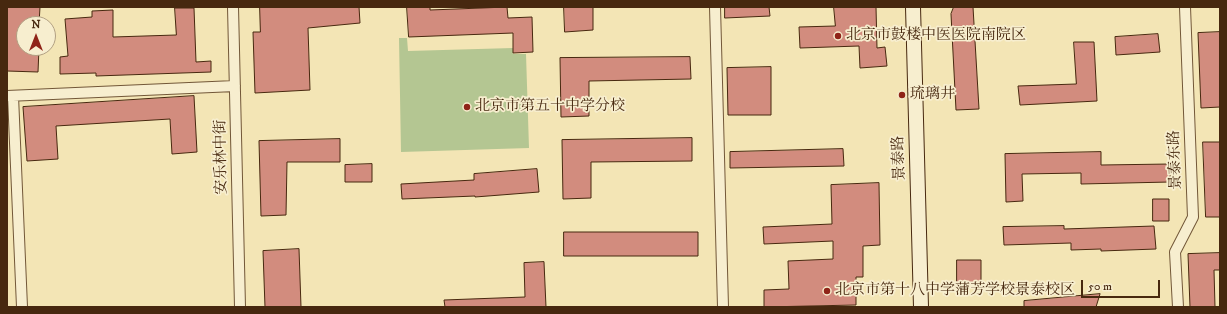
<!DOCTYPE html>
<meta charset="utf-8">
<style>
body{margin:0}
#map{position:relative;width:1227px;height:314px;overflow:hidden;background:#f3e5b5;font-family:"IM FELL DW Pica",serif}
canvas{display:block}
.frame{position:absolute;inset:0;border:8px solid #47280f;pointer-events:none}
.north{position:absolute;left:16px;top:16px;width:40px;height:40px;box-sizing:border-box;background:#f7eecf;border:1px solid #b19f82;border-radius:50%;rotate:0deg;font-size:11px;font-weight:700;line-height:16px;text-align:center;color:#47280f}
.north::after{content:'';display:block;margin:auto;width:14px;height:18px;background:#8f2418;clip-path:polygon(50% 0,100% 100%,50% 72%,0 100%)}
.scale{position:absolute;left:1081px;top:280px;width:79px;height:18px;box-sizing:border-box;border:2px solid #47280f;border-top:0;padding-left:5px;font-size:12px;line-height:14px;white-space:nowrap;color:#47280f;-webkit-text-stroke:3px #f7eecf;paint-order:stroke}
</style>
<div id="map">
<canvas width="1227" height="314"></canvas>
<div class="frame"></div>
<div class="north">N</div>
<div class="scale">50 m</div>
</div>
<script>
const ctx = document.querySelector('canvas').getContext('2d');
ctx.lineJoin = 'round';
function fill(path, color) {
  ctx.fillStyle = color;
  ctx.fill(path, 'evenodd');
}
function trace(path, color, width, dash) {
  ctx.strokeStyle = color;
  ctx.lineWidth = width;
  ctx.lineCap = dash ? 'butt' : 'round';
  ctx.setLineDash(dash || []);
  ctx.stroke(path);
}
function drawText(font, color, halo, rows, align = 'center') {
  ctx.font = font + ' "IM FELL DW Pica","Noto Serif SC",serif';
  ctx.lineWidth = 3.5;
  ctx.setLineDash([]);
  ctx.textBaseline = 'middle';
  ctx.strokeStyle = halo;
  ctx.fillStyle = color;
  for (const [text, x, y, turn = 0] of rows) {
    ctx.save();
    ctx.translate(x, y);
    ctx.rotate((+turn || 0) * Math.PI / 180);
    ctx.textAlign = isNaN(turn) ? turn : align;
    if (halo) ctx.strokeText(text, 0, 0);
    ctx.fillText(text, 0, 0);
    ctx.restore();
  }
}
fill(new Path2D(`
 M 399,38 L 407,38 L 408,51 L 513,48 L 513,54 L 526,54 L 529,148 L 401,152 Z`), '#b4c692');
const building = new Path2D(`
 M 7,7 L 40,7 L 39,24 L 24,24 L 24,48 L 39,48 L 38,72 L 7,71 Z
 M 260,7 L 359,7 L 360,23 L 308,28 L 310,90 L 255,93 L 253,32 L 260,32 Z
 M 407,7 L 430,7 L 430,10 L 507,7 L 508,18 L 532,17 L 533,52 L 513,53 L 513,33 L 409,37 Z
 M 564,7 L 593,7 L 593,30 L 565,32 Z
 M 725,7 L 769,7 L 770,16 L 725,18 Z
 M 834,7 L 876,7 L 877,48 L 885,47 L 887,66 L 860,68 L 859,46 L 800,48 L 799,27 L 835,26 Z
 M 954,7 L 973,7 L 979,109 L 956,110 L 951,14 Z
 M 175,8 L 194,8 L 196,62 L 211,61 L 211,72 L 96,76 L 96,73 L 60,74 L 60,57 L 68,56 L 65,19 L 92,17 L 92,11 L 113,10 L 113,37 L 176,35 Z
 M 1220,32 L 1220,107 L 1201,108 L 1198,33 Z
 M 1158,34 L 1160,52 L 1116,55 L 1115,37 Z
 M 1074,42 L 1094,42 L 1097,101 L 1020,105 L 1018,86 L 1076,84 Z
 M 690,57 L 691,79 L 589,81 L 589,116 L 561,117 L 560,58 Z
 M 771,67 L 771,115 L 728,115 L 727,68 Z
 M 194,96 L 197,152 L 172,154 L 170,119 L 56,126 L 58,159 L 27,161 L 23,107 Z
 M 692,138 L 692,161 L 591,162 L 591,198 L 563,199 L 562,140 Z
 M 340,139 L 340,162 L 287,162 L 286,215 L 261,216 L 259,141 Z
 M 1203,142 L 1220,142 L 1220,217 L 1206,217 Z
 M 843,149 L 844,166 L 730,168 L 730,152 Z
 M 1101,152 L 1101,165 L 1170,164 L 1170,182 L 1081,184 L 1081,173 L 1022,174 L 1023,201 L 1006,202 L 1005,154 Z
 M 372,164 L 372,182 L 345,182 L 345,165 Z
 M 537,169 L 539,192 L 475,197 L 475,196 L 402,199 L 401,184 L 474,180 L 474,174 Z
 M 879,183 L 880,245 L 863,246 L 863,277 L 856,277 L 856,305 L 764,307 L 764,290 L 789,289 L 788,261 L 833,259 L 833,241 L 764,244 L 763,227 L 832,224 L 831,185 Z
 M 1153,199 L 1169,199 L 1169,221 L 1153,221 Z
 M 1064,226 L 1064,229 L 1154,226 L 1156,249 L 1101,251 L 1101,249 L 1071,250 L 1071,243 L 1004,245 L 1003,227 Z
 M 564,232 L 698,232 L 698,256 L 564,256 Z
 M 299,249 L 301,307 L 265,307 L 263,251 Z
 M 1220,253 L 1220,270 L 1214,270 L 1215,307 L 1190,307 L 1188,254 Z
 M 957,260 L 981,260 L 981,284 L 957,284 Z
 M 544,262 L 546,307 L 445,307 L 444,300 L 525,297 L 524,263 Z
 M 1100,294 L 1096,307 L 1024,307 L 1024,301 Z`);
fill(building, '#d28c7e');
trace(building, '#47280f', 1);
const street = new Path2D(`
 M 233,7 L 240,307
 M 715,7 L 723,307
 M 7,96 L 235,86
 M 13,96 L 22,307
 M 1178,307 L 1175,252 L 1193,217 L 1185,7`);
const secondary = new Path2D(`
 M 913,7 L 921,307`);
trace(street, '#725738', 12);
trace(secondary, '#47280f', 16);
trace(street, '#f7eecf', 10);
trace(secondary, '#f7eecf', 14);
for (const [x, y, r, color] of [
 [838,36,4,"#8f2418"],
 [902,95,4,"#8f2418"],
 [467,107,4,"#8f2418"],
 [827,291,4,"#8f2418"]
]) {
  const dot = new Path2D();
  dot.arc(x, y, r, 0, 2 * Math.PI);
  ctx.fillStyle = color;
  ctx.fill(dot);
  trace(dot, '#f7eecf', 1.5);
}
drawText('15px', '#47280f', '#f7eecf', [
 ["北京市鼓楼中医医院南院区",846,36],
 ["琉璃井",910,95],
 ["北京市第五十中学分校",475,107],
 ["北京市第十八中学蒲芳学校景泰校区",835,291]
], 'left');
drawText('15px', '#47280f', '#f7eecf', [
 ["安乐林中街",222,157,-91],
 ["景泰路",900,158,-92],
 ["景泰东路",1176,160,-92]
]);
</script>
